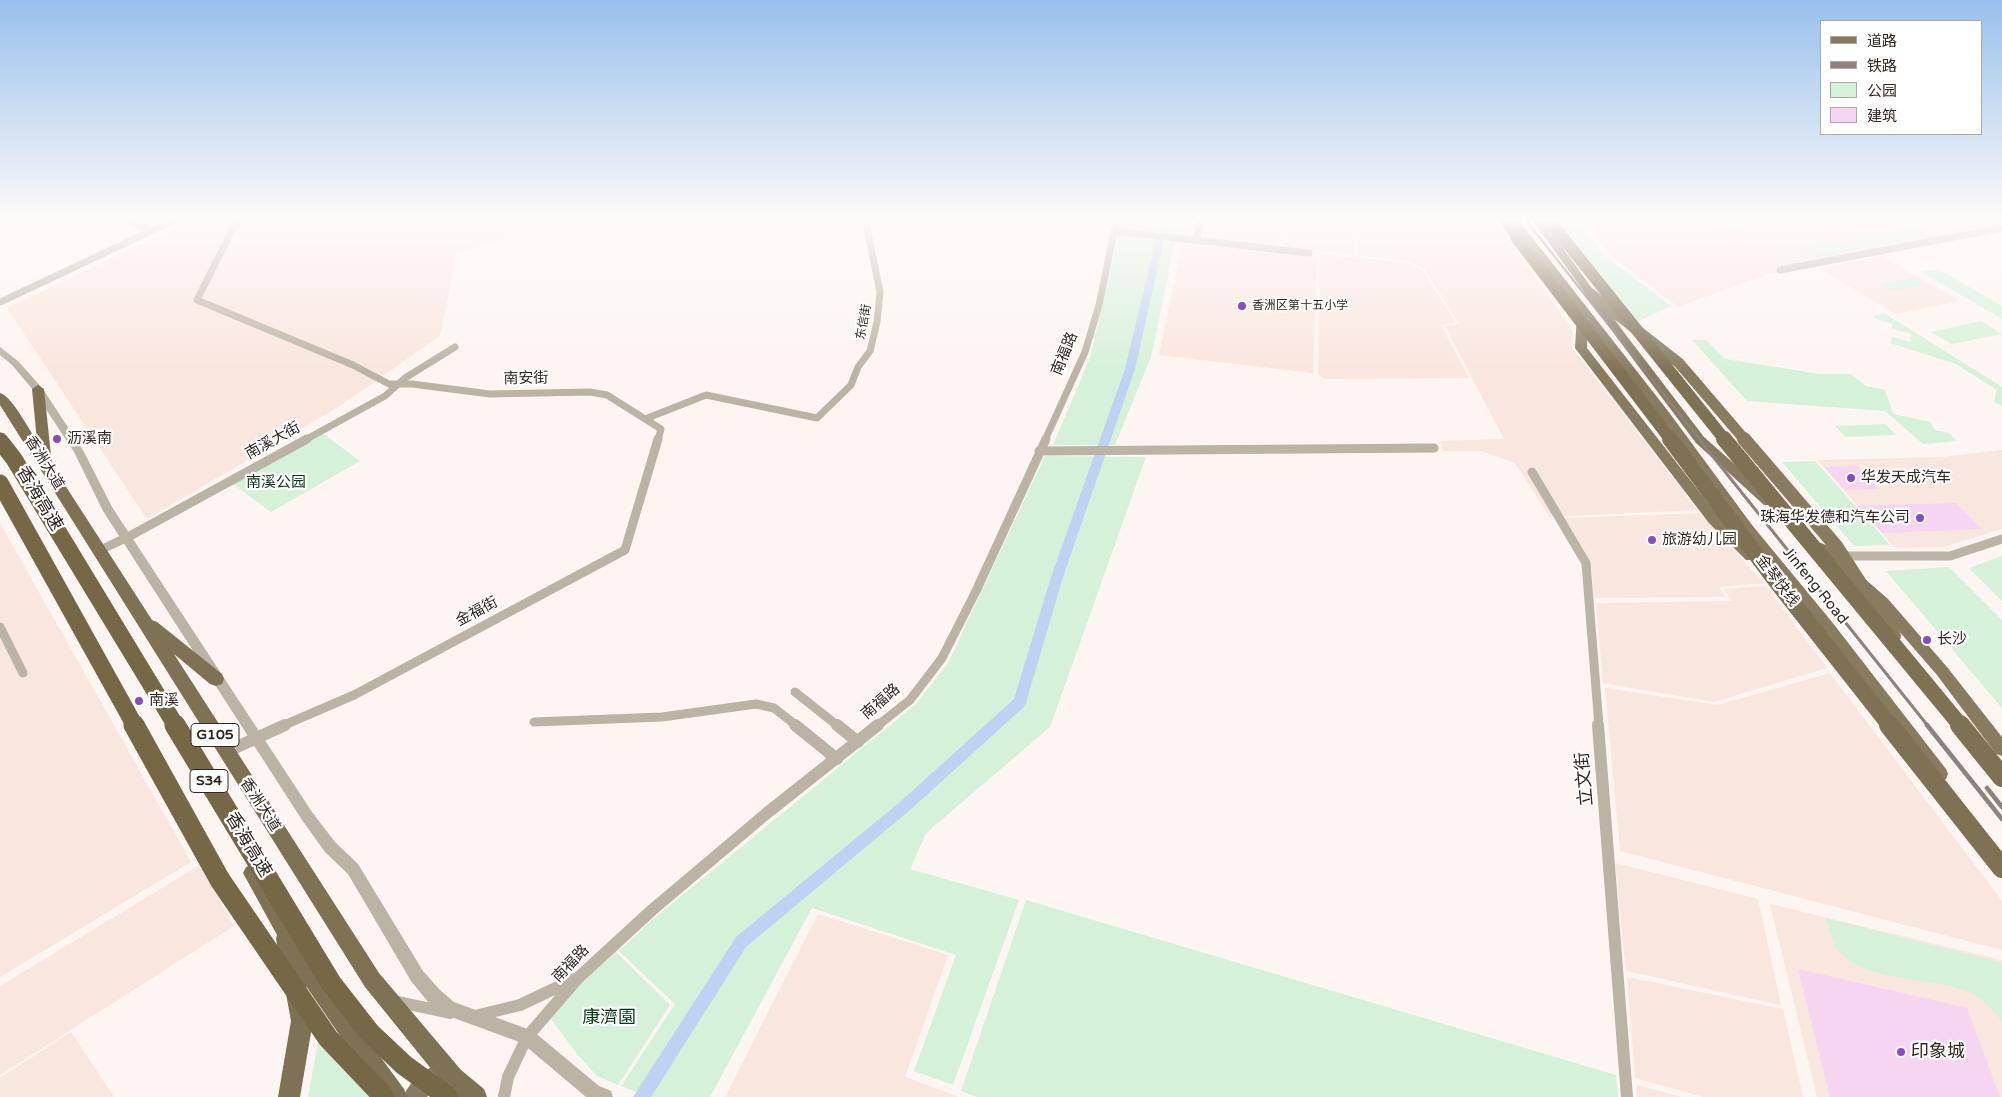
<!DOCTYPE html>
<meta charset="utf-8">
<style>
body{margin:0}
#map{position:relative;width:2002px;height:1097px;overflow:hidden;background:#fdf5f1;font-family:"Varela Round","Noto Sans SC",sans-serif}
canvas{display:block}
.legend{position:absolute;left:1820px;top:20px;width:162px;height:115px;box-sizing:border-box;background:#fff;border:1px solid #aea8a6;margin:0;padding:6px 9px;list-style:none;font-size:15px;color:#342620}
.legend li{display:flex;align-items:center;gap:10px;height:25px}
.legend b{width:25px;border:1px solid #aea8a6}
</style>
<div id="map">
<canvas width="2002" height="1097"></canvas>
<ul class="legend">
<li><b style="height:6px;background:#887b60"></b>道路</li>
<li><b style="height:6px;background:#8e827d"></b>铁路</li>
<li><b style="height:14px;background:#d5f1d9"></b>公园</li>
<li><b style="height:14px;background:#f5d5f1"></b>建筑</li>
</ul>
</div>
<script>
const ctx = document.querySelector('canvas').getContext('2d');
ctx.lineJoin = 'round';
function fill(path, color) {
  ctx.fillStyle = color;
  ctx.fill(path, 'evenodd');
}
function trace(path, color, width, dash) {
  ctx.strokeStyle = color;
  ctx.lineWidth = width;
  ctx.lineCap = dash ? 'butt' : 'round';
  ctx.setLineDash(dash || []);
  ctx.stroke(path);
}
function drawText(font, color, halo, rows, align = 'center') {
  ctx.font = font + ' "Varela Round","Noto Sans SC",sans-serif';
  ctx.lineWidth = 4.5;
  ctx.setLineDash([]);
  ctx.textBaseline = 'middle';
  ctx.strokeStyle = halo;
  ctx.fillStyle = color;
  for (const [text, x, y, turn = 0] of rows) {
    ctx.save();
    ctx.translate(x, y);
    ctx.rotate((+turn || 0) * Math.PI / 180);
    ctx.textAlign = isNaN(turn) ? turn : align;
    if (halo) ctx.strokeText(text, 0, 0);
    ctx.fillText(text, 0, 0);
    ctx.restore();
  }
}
fill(new Path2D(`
 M 195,218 L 573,218 L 457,253 L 440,336 L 340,406 L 147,519 L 7,308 Z
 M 1203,218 L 1282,218 L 1280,246 L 1200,239 Z
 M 1283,218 L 1354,218 L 1355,254 L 1283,247 Z
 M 1355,218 L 1493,218 L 1573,330 L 1572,348 L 1697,510 L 1550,517 L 1515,463 L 1482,451 L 1444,451 L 1440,441 L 1504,439 L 1445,326 L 1459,324 L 1425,269 L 1408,261 L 1357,255 Z
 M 1579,218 L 2002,218 L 2002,225 L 1768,274 L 1678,307 L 1614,258 Z
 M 1182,243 L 1317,257 L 1313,373 L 1159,355 Z
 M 1320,254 L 1408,263 L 1422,270 L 1456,323 L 1441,325 L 1469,378 L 1325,379 L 1318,374 Z
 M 1882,256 L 1960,301 L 1895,314 L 1819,268 Z
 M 2002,450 L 2002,529 L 1943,547 L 1895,548 L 1817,460 L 1942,457 Z
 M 1703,513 L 1763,583 L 1719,587 L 1725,597 L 1594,598 L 1591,562 L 1565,518 Z
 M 0,523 L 191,862 L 0,977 Z
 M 1766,586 L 1827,668 L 1714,702 L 1603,683 L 1596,603 L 1732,601 L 1724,589 Z
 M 1830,673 L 2002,901 L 2002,950 L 1620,851 L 1605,688 L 1718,705 Z
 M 1615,863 L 1758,899 L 1781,1005 L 1626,971 Z
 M 200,865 L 234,926 L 0,1075 L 0,986 Z
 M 1770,904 L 2002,960 L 2002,1097 L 1817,1097 Z
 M 818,914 L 948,955 L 905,1077 L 959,1097 L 725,1097 Z
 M 1627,977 L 1783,1009 L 1803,1097 L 1704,1097 L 1635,1078 Z
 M 71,1032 L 114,1097 L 0,1097 L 0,1078 Z
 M 1637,1085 L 1682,1097 L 1637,1097 Z`), '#f9e6de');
fill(new Path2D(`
 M 1123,218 L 1194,218 L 1191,236 L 1175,243 L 1151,357 L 1115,445 L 1053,445 L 1090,358 Z
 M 1553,218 L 1575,218 L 1604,255 L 1671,306 L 1635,323 Z
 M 1855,218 L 1796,229 L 1784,222 L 1722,236 L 1695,219 Z
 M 1960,218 L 2002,218 L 2002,223 L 1954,233 L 1936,223 Z
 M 1922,225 L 1939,234 L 1817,258 L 1802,249 Z
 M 1938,269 L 2002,306 L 2002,319 L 1921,272 Z
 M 1913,278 L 1926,285 L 1893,291 L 1880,284 Z
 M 1884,313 L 2002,387 L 2002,406 L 1994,402 L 1997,390 L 1956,364 L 1890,343 L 1892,337 L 1910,342 L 1911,334 L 1892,329 L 1892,324 L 1874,318 L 1874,316 Z
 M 1981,321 L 2002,334 L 1952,344 L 1931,332 Z
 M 1692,340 L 1706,340 L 1725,359 L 1820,374 L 1851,374 L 1866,386 L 1885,390 L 1893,414 L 1931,422 L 1935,430 L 1949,433 L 1957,441 L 1923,444 L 1885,411 L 1747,401 Z
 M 1885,424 L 1896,435 L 1846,437 L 1835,426 Z
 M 321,432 L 360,461 L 271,512 L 230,482 Z
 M 1045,456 L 1146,457 L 1050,727 L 926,833 L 910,869 L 1019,900 L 953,1085 L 914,1071 L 956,955 L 812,908 L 710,1097 L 649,1097 L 621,1086 L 675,1004 L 619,951 L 652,920 L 916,704 L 948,663 Z
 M 1815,461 L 1890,545 L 1854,546 L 1782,462 Z
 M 2002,556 L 2002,601 L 1969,568 Z
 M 1949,567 L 2002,620 L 2002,708 L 1886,571 Z
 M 1026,900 L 1616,1075 L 1618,1097 L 977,1097 L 961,1091 Z
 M 1826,918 L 2002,963 L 2002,1021 C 1992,1008 1980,996 1964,990 C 1929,977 1857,982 1836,947 C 1831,938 1830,927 1826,918 Z
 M 616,952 L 670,1005 L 618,1085 L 597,1076 L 577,1054 L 551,1019 L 583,980 Z
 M 319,1036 L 370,1097 L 308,1097 Z`), '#d5f1d9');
fill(new Path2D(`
 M 1161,218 L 1169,218 L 1135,369 L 1063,577 L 1025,706 L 910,810 L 746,947 L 651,1097 L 633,1097 L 736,937 L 900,802 L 1014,699 L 1051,577 L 1125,369 Z`), '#bfd2f3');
fill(new Path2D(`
 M 1857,466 L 1879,489 L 1845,490 L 1825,467 Z
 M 1956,503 L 1982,529 L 1882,533 L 1858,506 Z
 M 1798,969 L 1967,1008 L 2000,1097 L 1830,1097 Z`), '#f5d5f1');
trace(new Path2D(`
 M 121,218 L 152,231
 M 238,218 L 197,300 L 353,365 L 389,384 L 412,384 L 490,394 L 590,392 L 607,395 L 661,429 L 658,440
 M 1114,231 L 1309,253
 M 1197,239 L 1200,218
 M 1780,270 L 2002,228
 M 0,302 L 179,218
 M 645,419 L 706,395 L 817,418 L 851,385 L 858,367 L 870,351 L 877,322 L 880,292 L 865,218
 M 305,440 L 385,396 L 405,378 L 455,347
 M 1045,440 L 1085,352 L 1099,305 L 1117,218`), '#bbb3a4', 7);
trace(new Path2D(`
 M 1039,451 L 1434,448
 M 1532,472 L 1586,563 L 1599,726
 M 98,551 L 128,537 L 307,439
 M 1840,556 L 1950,556 L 2002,539
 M 0,627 L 23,673
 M 795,692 L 838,726
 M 534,722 L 662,717 L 756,704 L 774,708 L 797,726
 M 282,726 L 354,695 L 625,550 L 658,439
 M 877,726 L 910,700 L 942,658 L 976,591 L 1046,439`), '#bbb3a4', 9);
trace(new Path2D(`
 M 795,725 L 837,759
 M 837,725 L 858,742
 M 1598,725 L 1627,1097
 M 226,752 L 285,725
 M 394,1001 L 450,1013
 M 475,1016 L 520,1005 L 575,979
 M 504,1097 L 508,1077 L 527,1037 L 578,978 L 652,910 L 767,813 L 878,725`), '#bbb3a4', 12);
fill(new Path2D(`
 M 0,218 L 11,218 L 0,223 Z
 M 0,347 L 18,361 L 43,389 L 84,452 L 112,507 L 312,812 L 335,842 L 358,864 L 423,971 L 440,990 L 454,1002 L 533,1031 L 599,1086 L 611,1091 L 613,1097 L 586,1097 L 522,1043 L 443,1014 L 428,1002 L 411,981 L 348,874 L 325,852 L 302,820 L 103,511 L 74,452 L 34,391 L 12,365 L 0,355 Z`), '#bbb3a4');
fill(new Path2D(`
 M 1507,218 L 1517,218 L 1668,411 L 1752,525 L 1832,622 L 1946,769 L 1948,774 L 1946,779 L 1940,781 L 1934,779 L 1822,630 L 1742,531 L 1660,417 L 1587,322 L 1587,348 L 1719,517 L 1756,554 L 1758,557 L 1756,560 L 1746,560 L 1709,523 L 1575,348 L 1577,314 L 1579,312 Z
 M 1531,218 L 1541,218 L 1626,335 L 1704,437 L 1774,499 L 1776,502 L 1774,505 L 1764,505 L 1696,443 L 1618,339 Z
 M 1821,543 L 1826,545 L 1888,599 L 1947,667 L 2002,737 L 2002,756 L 1996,754 L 1937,675 L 1878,607 L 1816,551 L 1814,548 L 1816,545 Z
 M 432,1067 L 439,1070 L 442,1077 L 439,1084 L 427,1097 L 403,1097 C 408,1085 420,1072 432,1067 Z`), '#887b60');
fill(new Path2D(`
 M 1497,218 L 1508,218 L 1521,237 L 1520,239 L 1512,239 Z
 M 38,385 L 44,389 L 52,465 L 152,620 L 157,622 L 222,674 L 224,679 L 222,684 L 216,686 L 210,684 L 174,654 L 379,973 L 461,1070 L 484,1089 L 487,1097 L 458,1097 L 445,1086 L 365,987 L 0,405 L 0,393 C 12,396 29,430 37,441 L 32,389 Z
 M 253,864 L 260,867 L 327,984 L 404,1089 L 407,1097 L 382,1097 L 306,986 L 313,1021 L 300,1097 L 278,1097 L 291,1021 L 276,939 L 277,935 L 243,873 L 246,867 Z`), '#7f7154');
trace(new Path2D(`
 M 1524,218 L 1700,440`), '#8e827d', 2.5);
trace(new Path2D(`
 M 1699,439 L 1928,726`), '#8e827d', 3);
trace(new Path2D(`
 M 1927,725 L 2002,819
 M 1987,788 L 2002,807`), '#8e827d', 4.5);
trace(new Path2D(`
 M 1591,294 L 1679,363 L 1745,440`), '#887b60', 11);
trace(new Path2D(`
 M 1744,439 L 1836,546 L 1894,636`), '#887b60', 14);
trace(new Path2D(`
 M 1547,218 L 1725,440
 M 1516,237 L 1671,440`), '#7f7154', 12);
trace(new Path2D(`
 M 1670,439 L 1775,580 L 1890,726
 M 1724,439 L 1961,726`), '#7f7154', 16);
trace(new Path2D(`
 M 1889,725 L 2002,868
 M 1960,725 L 2002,777`), '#7f7154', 20);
trace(new Path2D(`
 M 0,441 L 14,459 L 176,726
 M 0,483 L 135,726`), '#766747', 17);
trace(new Path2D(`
 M 134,725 L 220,880 L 328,1038 L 384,1097
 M 175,725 L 331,983 L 370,1033 L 404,1065 L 448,1097`), '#766747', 21);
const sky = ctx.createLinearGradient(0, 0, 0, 372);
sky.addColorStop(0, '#97c0ec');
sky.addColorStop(0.59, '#fefaf9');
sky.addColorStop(1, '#fefaf900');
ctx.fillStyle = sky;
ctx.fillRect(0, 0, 2002, 372);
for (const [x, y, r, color] of [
 [1242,306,5,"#854dc4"],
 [57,439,5,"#854dc4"],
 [1851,478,5,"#854dc4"],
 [1920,518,5,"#854dc4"],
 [1652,540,5,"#854dc4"],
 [1927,640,5,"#854dc4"],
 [139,701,5,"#854dc4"],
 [1901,1052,5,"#854dc4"]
]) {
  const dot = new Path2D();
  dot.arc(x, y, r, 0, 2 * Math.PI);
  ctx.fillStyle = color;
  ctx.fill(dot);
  trace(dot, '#fff', 2);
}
drawText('12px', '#342620', '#fff', [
 ["香洲区第十五小学",1252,306]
], 'left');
drawText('12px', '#342620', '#fff', [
 ["东信街",864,322,-80]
]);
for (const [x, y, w] of [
 [215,735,48],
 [209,781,38]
]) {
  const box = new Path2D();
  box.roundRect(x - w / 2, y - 11.5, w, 23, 4);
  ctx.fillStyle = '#fff';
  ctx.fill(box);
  trace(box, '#342620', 1);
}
drawText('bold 14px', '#342620', null, [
 ["G105",215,735],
 ["S34",209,781]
]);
drawText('15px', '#342620', '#fff', [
 ["南福路",1065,354,-68],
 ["南安街",526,379,-1],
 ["南溪大街",273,441,-29],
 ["香洲大道",44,463,58],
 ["金琴快线",1777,581,53],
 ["Jinfeng Road",1815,586,51],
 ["金福街",477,612,-28],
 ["南福路",881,702,-41],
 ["香洲大道",260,805,57],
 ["南福路",571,964,-46]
]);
drawText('15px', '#342620', '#fff', [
 ["沥溪南",67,439],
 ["华发天成汽车",1861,478],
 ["珠海华发德和汽车公司",1910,518,"right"],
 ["旅游幼儿园",1662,540],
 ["长沙",1937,640],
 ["南溪",149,701]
], 'left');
drawText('15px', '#023715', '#fff', [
 ["南溪公园",276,483]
]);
drawText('18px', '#342620', '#fff', [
 ["香海高速",39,499,59],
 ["立文街",1585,779,-95],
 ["香海高速",248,845,59]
]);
drawText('18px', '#023715', '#fff', [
 ["康濟園",609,1018]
]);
drawText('18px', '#342620', '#fff', [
 ["印象城",1911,1052]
], 'left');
</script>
